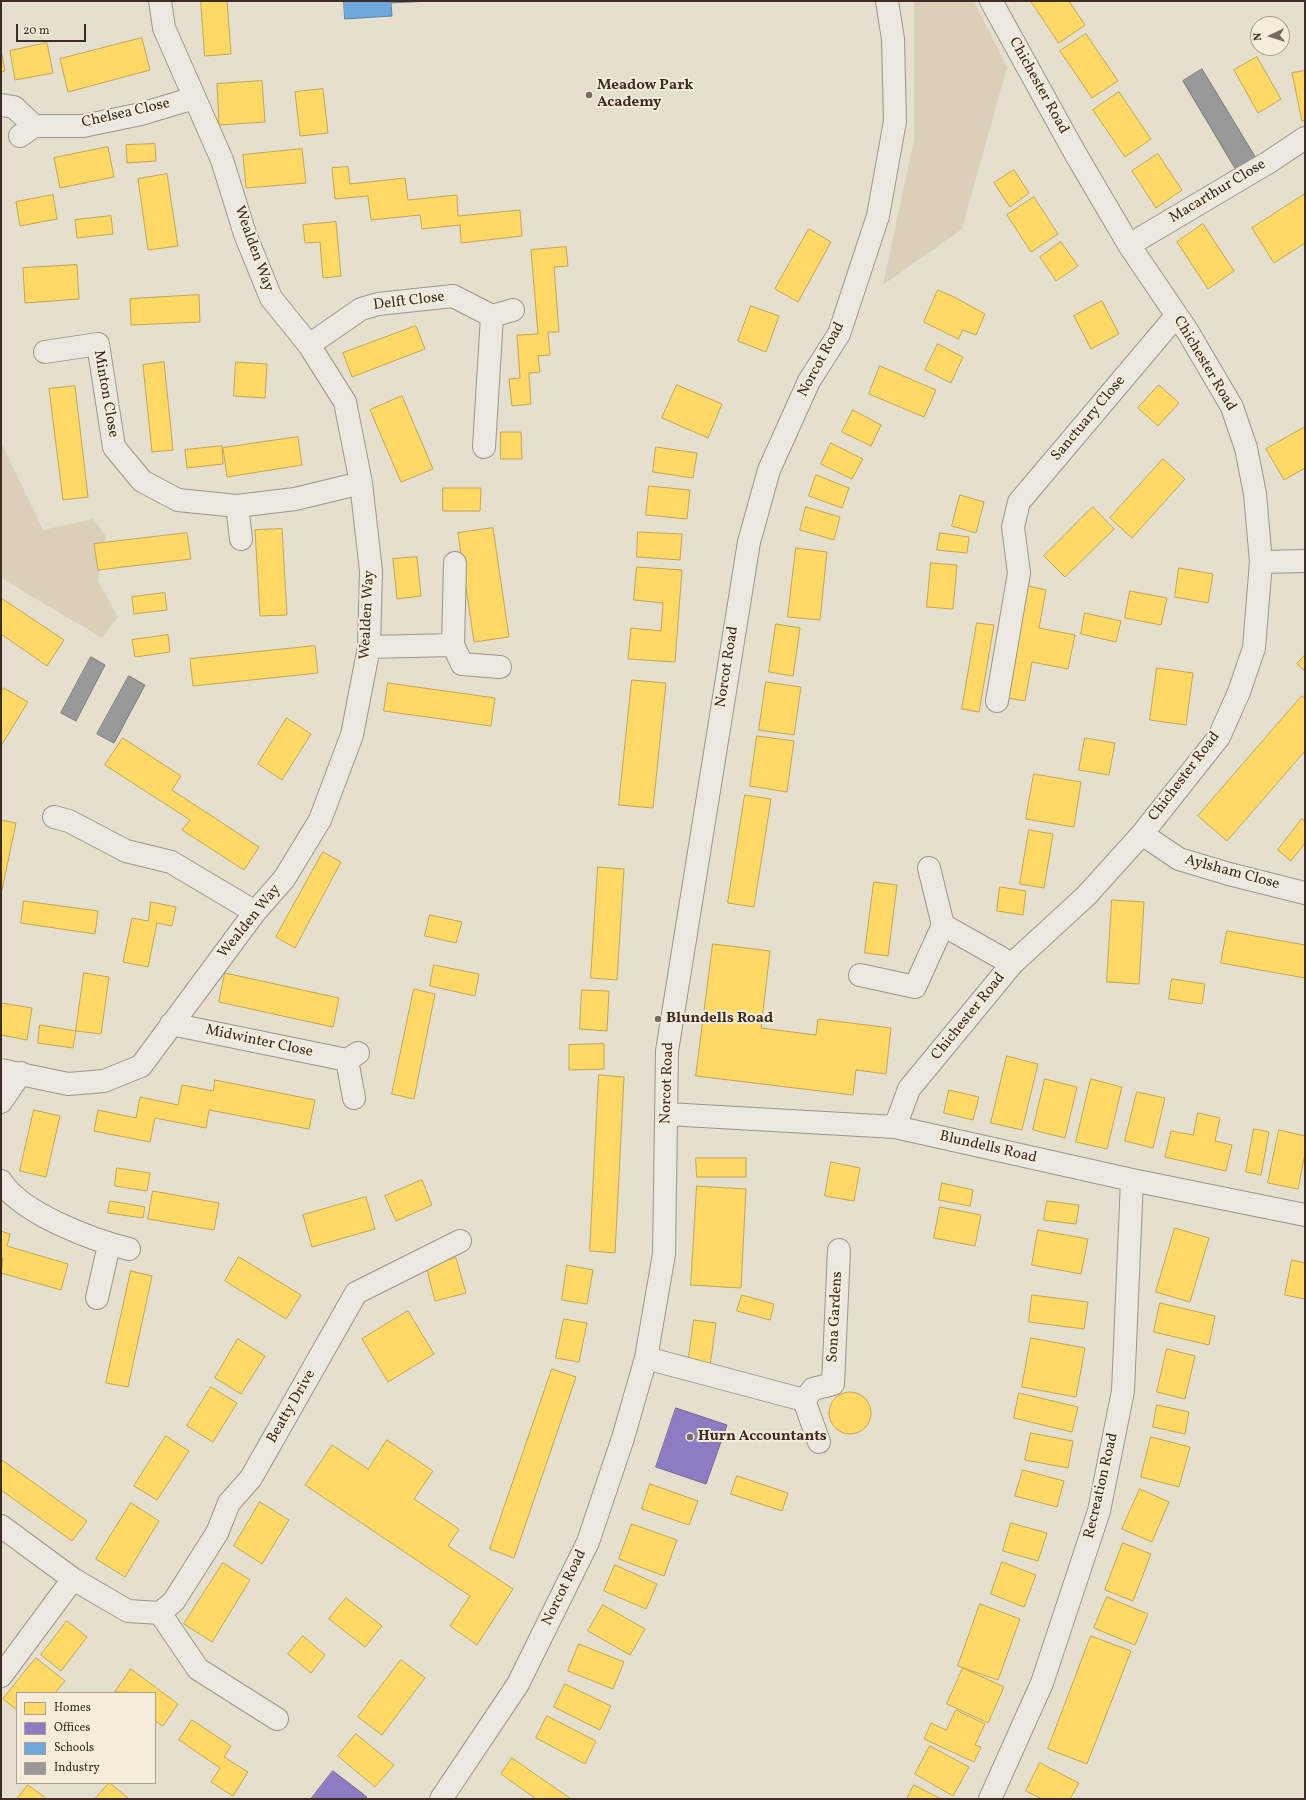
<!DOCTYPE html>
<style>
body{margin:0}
#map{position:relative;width:1306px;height:1800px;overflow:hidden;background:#e5dfce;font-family:Vollkorn,serif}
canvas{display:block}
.frame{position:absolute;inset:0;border:2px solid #3d2c24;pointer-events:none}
.legend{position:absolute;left:16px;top:1692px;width:140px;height:92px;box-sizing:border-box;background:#f5edd9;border:1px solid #aba091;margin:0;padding:5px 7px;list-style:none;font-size:12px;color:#3d2c24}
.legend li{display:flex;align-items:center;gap:8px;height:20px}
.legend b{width:20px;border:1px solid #aba091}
.north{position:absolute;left:1250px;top:16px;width:40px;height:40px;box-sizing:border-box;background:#f5edd9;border:1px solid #aba091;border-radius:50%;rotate:266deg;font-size:11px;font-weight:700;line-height:16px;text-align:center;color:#3d2c24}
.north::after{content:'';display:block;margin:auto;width:14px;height:18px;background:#786b60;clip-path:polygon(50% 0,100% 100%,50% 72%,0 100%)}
.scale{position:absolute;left:16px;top:24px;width:70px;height:18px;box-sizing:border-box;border:2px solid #3d2c24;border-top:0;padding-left:5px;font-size:12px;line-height:14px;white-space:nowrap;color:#3d2c24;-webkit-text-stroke:3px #f5edd9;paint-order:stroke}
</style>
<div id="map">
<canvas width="1306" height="1800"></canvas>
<div class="frame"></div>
<ul class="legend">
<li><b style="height:11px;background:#ffd966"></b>Homes</li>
<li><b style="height:11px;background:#8e7cc3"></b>Offices</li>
<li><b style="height:11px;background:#6fa8dc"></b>Schools</li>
<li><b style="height:11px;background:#999"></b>Industry</li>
</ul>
<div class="north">N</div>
<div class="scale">20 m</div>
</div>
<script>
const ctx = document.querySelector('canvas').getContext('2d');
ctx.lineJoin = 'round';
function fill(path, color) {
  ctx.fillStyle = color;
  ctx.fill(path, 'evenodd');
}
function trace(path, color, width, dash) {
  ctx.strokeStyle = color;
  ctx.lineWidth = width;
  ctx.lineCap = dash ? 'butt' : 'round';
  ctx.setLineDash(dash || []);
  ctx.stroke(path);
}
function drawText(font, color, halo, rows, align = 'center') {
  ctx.font = font + ' Vollkorn,serif';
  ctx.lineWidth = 4;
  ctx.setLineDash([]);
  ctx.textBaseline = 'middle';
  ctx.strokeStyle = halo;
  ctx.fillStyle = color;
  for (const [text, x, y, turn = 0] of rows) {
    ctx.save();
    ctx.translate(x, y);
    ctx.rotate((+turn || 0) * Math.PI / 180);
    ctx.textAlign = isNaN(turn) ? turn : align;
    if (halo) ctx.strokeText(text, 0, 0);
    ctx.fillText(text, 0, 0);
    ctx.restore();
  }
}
fill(new Path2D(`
 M 914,1 L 974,1 L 1007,67 L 962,229 L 883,285 L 914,140 Z
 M 1,446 L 3,446 L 43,530 L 93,519 L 106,536 L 98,581 L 118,617 L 102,638 L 1,578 Z`), '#dad0ba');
const homes = new Path2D(`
 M 201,1 L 227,1 L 231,54 L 205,56 Z
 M 1031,1 L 1069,1 L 1085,25 L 1059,43 Z
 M 1086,34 L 1118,81 L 1092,98 L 1060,51 Z
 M 142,38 L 150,70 L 68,92 L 60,59 Z
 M 47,43 L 53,73 L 15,80 L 10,51 Z
 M 1,50 L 5,71 L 1,72 Z
 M 1257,57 L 1281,99 L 1258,113 L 1234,70 Z
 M 1305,71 L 1305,120 L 1302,121 L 1292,73 Z
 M 262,81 L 265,122 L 219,125 L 217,84 Z
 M 323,89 L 328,133 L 300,136 L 295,92 Z
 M 1119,92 L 1151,139 L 1125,157 L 1093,110 Z
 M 155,144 L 156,161 L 127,163 L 126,145 Z
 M 108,147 L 114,177 L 60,188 L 54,158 Z
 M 302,149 L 306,183 L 246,188 L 243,155 Z
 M 1158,154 L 1182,190 L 1156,208 L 1132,171 Z
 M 348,167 L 350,184 L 405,178 L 408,200 L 457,195 L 458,216 L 520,210 L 522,236 L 461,243 L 460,225 L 422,229 L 420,215 L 371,220 L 368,196 L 335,199 L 332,168 Z
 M 1014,170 L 1029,193 L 1010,207 L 994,183 Z
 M 167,174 L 178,246 L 148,250 L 138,179 Z
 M 1305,194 L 1305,243 L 1274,263 L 1252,228 Z
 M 53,195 L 57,219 L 20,226 L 16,202 Z
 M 1034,197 L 1058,234 L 1031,252 L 1007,215 Z
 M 111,216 L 113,234 L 77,238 L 75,220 Z
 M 336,222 L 341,276 L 323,278 L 320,242 L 305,243 L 303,225 Z
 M 1203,224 L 1234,271 L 1208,289 L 1177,242 Z
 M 809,229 L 831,242 L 798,302 L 775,289 Z
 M 1061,242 L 1078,266 L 1056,281 L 1040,257 Z
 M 566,247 L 568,266 L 554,267 L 559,332 L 548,332 L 550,355 L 538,356 L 540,372 L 529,373 L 531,404 L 512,406 L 509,379 L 520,378 L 517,335 L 538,334 L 531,250 Z
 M 77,265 L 79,299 L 25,303 L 23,268 Z
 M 938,290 L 954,297 L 985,314 L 976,335 L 963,330 L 958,339 L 924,322 Z
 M 199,295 L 200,322 L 131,325 L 130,299 Z
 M 1102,301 L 1119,334 L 1091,349 L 1074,316 Z
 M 751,306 L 779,316 L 766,352 L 738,341 Z
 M 416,326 L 425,349 L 352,377 L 343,353 Z
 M 938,344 L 963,357 L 951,383 L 925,370 Z
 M 164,362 L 173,450 L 152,452 L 143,365 Z
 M 236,362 L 267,364 L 265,398 L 234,396 Z
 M 880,366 L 936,390 L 924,417 L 869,394 Z
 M 677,385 L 722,404 L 708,438 L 662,418 Z
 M 1159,385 L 1179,403 L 1158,426 L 1138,408 Z
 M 75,386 L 88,497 L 63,500 L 49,389 Z
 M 402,396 L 433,469 L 401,482 L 370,410 Z
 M 853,410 L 881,425 L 871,446 L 842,432 Z
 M 1305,427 L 1305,468 L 1284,480 L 1266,449 Z
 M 501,432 L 521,432 L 522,459 L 501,459 Z
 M 298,437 L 302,465 L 227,477 L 223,448 Z
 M 831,443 L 863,459 L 852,479 L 821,464 Z
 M 222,446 L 223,464 L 187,468 L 185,450 Z
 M 656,447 L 697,453 L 693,478 L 653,472 Z
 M 1163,459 L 1185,479 L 1132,538 L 1110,518 Z
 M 816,475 L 849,488 L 842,508 L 809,496 Z
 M 649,486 L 690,490 L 687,519 L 646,515 Z
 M 443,488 L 481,488 L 480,511 L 443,511 Z
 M 960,495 L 984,502 L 976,533 L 952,526 Z
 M 806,507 L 840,517 L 834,540 L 800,530 Z
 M 1093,507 L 1114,529 L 1065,577 L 1044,556 Z
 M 493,528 L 509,637 L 474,642 L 458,533 Z
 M 282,529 L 287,615 L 260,616 L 255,530 Z
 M 638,532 L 682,534 L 680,560 L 637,557 Z
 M 187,533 L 191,559 L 98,570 L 94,544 Z
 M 940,533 L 969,537 L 967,553 L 937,550 Z
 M 796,548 L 827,552 L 820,620 L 788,617 Z
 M 417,557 L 421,596 L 397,599 L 393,559 Z
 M 931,563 L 957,565 L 953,609 L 927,607 Z
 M 637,567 L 682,570 L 675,662 L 628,659 L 631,628 L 661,631 L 663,603 L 634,600 Z
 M 1179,568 L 1213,574 L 1208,603 L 1175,597 Z
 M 1028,586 L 1046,590 L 1039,628 L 1075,635 L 1068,669 L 1032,662 L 1025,701 L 1007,698 Z
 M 1130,591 L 1167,598 L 1161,625 L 1125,618 Z
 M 165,593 L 167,610 L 134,614 L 132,597 Z
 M 1,598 L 64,640 L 47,666 L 1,634 Z
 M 1085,613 L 1121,621 L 1116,642 L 1081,634 Z
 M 977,623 L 994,625 L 979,712 L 962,709 Z
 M 776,624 L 800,628 L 793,676 L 769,672 Z
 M 168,635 L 170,652 L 135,657 L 132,640 Z
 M 315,646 L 318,673 L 193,686 L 190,659 Z
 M 1305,655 L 1305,671 L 1297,664 Z
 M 1157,668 L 1193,673 L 1186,725 L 1150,720 Z
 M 632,680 L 666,683 L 653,808 L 619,805 Z
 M 766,682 L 801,687 L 794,735 L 759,730 Z
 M 388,683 L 495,698 L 491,726 L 384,711 Z
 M 4,688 L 28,702 L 1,746 L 1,692 Z
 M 1302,696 L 1305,699 L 1305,751 L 1227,841 L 1198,816 Z
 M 287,718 L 311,734 L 282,780 L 258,764 Z
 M 757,736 L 794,741 L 787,792 L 750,786 Z
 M 123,738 L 181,776 L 172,790 L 259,847 L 244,870 L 182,830 L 190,820 L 105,765 Z
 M 1085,738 L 1115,743 L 1109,775 L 1079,770 Z
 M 1034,774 L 1081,782 L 1074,827 L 1026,819 Z
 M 745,795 L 771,799 L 754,907 L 728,903 Z
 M 1302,819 L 1305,821 L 1305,843 L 1291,861 L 1278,850 Z
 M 1,820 L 16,823 L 1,895 Z
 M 1029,830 L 1053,834 L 1044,888 L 1020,884 Z
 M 323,852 L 341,862 L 295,948 L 276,937 Z
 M 598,867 L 624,869 L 617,980 L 591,978 Z
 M 874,882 L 897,885 L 888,956 L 865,953 Z
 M 1000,887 L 1026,891 L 1023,915 L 997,911 Z
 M 1112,900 L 1144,902 L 1139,984 L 1107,982 Z
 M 24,901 L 98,911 L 95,934 L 21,923 Z
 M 151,902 L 176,907 L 172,926 L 157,923 L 148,967 L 123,962 L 132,918 L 148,921 Z
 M 430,915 L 462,922 L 456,943 L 425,936 Z
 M 1227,931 L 1305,945 L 1305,978 L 1221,963 Z
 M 713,944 L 770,951 L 761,1028 L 816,1035 L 818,1019 L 891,1028 L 886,1074 L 856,1070 L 853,1095 L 696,1076 Z
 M 434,965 L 479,974 L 475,996 L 430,986 Z
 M 84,973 L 109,977 L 101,1034 L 76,1031 Z
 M 225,973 L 339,998 L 333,1027 L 219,1002 Z
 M 1172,979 L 1205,984 L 1202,1004 L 1169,999 Z
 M 414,989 L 435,994 L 414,1099 L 392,1094 Z
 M 582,990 L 609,991 L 607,1031 L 580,1029 Z
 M 1,1003 L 32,1008 L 27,1040 L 1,1035 Z
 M 40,1025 L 76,1031 L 73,1048 L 38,1043 Z
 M 604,1044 L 604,1069 L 569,1070 L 569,1045 Z
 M 1007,1056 L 1038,1064 L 1022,1130 L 991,1123 Z
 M 599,1075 L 624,1077 L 615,1253 L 590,1251 Z
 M 1045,1079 L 1077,1087 L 1065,1138 L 1033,1130 Z
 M 1091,1079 L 1122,1087 L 1107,1149 L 1076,1142 Z
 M 215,1080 L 315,1100 L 309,1129 L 209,1110 L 206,1128 L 155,1118 L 150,1142 L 94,1131 L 98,1110 L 136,1118 L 140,1097 L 178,1105 L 182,1085 L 213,1091 Z
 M 949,1090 L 979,1097 L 973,1120 L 944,1113 Z
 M 1137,1092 L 1165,1098 L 1153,1148 L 1125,1141 Z
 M 34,1110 L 60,1116 L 46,1177 L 20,1171 Z
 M 1198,1113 L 1220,1118 L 1215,1141 L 1232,1145 L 1226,1171 L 1165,1157 L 1171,1131 L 1193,1135 Z
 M 1254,1129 L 1269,1132 L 1261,1175 L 1246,1172 Z
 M 1279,1130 L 1305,1136 L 1305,1153 L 1298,1189 L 1268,1183 Z
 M 696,1158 L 746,1158 L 746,1177 L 697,1177 Z
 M 831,1162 L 860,1168 L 854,1201 L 825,1196 Z
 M 117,1168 L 150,1173 L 147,1191 L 115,1186 Z
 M 422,1180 L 432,1205 L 396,1221 L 385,1196 Z
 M 942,1183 L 973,1190 L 970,1206 L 939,1200 Z
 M 697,1186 L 746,1189 L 741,1288 L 691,1285 Z
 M 153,1191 L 219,1203 L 214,1230 L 148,1219 Z
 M 366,1197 L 375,1229 L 312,1247 L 303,1215 Z
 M 110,1201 L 145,1207 L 143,1218 L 108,1213 Z
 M 1047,1201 L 1079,1205 L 1076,1224 L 1044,1220 Z
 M 940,1207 L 981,1215 L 975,1246 L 934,1238 Z
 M 1175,1228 L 1209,1238 L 1190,1302 L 1156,1292 Z
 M 1038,1230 L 1088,1239 L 1081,1274 L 1032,1265 Z
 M 1,1231 L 10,1234 L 7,1246 L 68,1264 L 61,1290 L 1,1273 L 3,1258 L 1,1257 Z
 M 239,1257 L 301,1295 L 286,1319 L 225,1281 Z
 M 456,1258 L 466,1293 L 435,1301 L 426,1266 Z
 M 1292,1260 L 1305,1263 L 1305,1299 L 1285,1295 Z
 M 567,1265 L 593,1270 L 587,1304 L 562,1300 Z
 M 131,1271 L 152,1276 L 128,1387 L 106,1383 Z
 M 742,1295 L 774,1304 L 770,1320 L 737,1311 Z
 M 1032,1295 L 1088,1302 L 1084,1329 L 1029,1322 Z
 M 1160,1303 L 1215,1316 L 1209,1345 L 1154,1332 Z
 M 408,1311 L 434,1354 L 388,1382 L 362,1339 Z
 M 564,1319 L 587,1323 L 579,1362 L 556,1358 Z
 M 694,1320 L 716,1323 L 710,1366 L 688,1363 Z
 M 1031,1338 L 1085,1348 L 1076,1397 L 1022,1387 Z
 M 238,1339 L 265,1356 L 241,1394 L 215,1378 Z
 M 1167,1349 L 1195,1356 L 1185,1399 L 1157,1392 Z
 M 552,1369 L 576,1377 L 514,1558 L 490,1549 Z
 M 211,1387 L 237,1403 L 213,1442 L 187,1426 Z
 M829 1413a21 21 0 1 1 42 0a21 21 0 1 1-42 0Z
 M 1019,1393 L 1078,1407 L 1072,1432 L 1014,1418 Z
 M 1157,1405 L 1189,1412 L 1185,1434 L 1153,1427 Z
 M 1031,1433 L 1073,1441 L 1068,1468 L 1025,1460 Z
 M 166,1436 L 189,1451 L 157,1500 L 134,1486 Z
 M 1151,1437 L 1190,1447 L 1179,1487 L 1141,1477 Z
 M 387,1440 L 433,1471 L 414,1499 L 459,1529 L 448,1546 L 513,1589 L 477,1645 L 450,1626 L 470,1596 L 305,1485 L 332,1445 L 368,1469 Z
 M 2,1460 L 87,1521 L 72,1541 L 1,1490 Z
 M 1023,1470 L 1064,1481 L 1057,1507 L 1015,1496 Z
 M 737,1476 L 788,1493 L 782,1511 L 731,1494 Z
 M 650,1484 L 698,1501 L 689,1525 L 642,1509 Z
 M 1140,1489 L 1169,1502 L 1152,1542 L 1122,1529 Z
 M 260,1502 L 289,1520 L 262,1564 L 234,1546 Z
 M 131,1503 L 159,1521 L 125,1577 L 96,1559 Z
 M 1011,1523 L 1047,1533 L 1038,1561 L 1003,1551 Z
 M 632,1524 L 677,1540 L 664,1576 L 619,1559 Z
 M 1123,1543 L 1151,1554 L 1133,1601 L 1105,1590 Z
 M 1002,1562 L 1036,1575 L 1024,1607 L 991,1594 Z
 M 223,1563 L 250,1580 L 212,1642 L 184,1624 Z
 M 615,1565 L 657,1584 L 646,1609 L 604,1591 Z
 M 1107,1597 L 1148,1614 L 1135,1645 L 1094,1628 Z
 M 346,1598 L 382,1626 L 365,1647 L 329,1619 Z
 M 980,1604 L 1020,1619 L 998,1680 L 958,1666 Z
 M 603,1605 L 645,1629 L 630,1655 L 588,1631 Z
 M 67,1621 L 87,1637 L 61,1671 L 41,1655 Z
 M 303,1636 L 325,1655 L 311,1673 L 288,1654 Z
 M 1091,1636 L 1131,1651 L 1087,1764 L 1048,1749 Z
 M 579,1644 L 624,1662 L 613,1689 L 568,1671 Z
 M 36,1658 L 65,1681 L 55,1693 L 17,1693 L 17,1710 L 3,1699 Z
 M 401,1660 L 425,1678 L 382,1735 L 358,1717 Z
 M 963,1668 L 1004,1687 L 988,1723 L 947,1704 Z
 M 131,1669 L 178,1704 L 163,1726 L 155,1721 L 155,1693 L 115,1692 Z
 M 565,1684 L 611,1706 L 600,1730 L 554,1707 Z
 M 956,1710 L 985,1724 L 975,1745 L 981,1747 L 974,1762 L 924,1739 L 931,1723 L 946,1730 Z
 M 547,1716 L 596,1741 L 585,1764 L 536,1738 Z
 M 192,1720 L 231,1746 L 224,1757 L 248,1772 L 233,1796 L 211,1782 L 220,1768 L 179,1740 Z
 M 356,1734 L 394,1765 L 375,1787 L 338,1756 Z
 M 930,1746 L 969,1767 L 953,1796 L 915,1774 Z
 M 512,1758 L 571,1799 L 536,1799 L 501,1774 Z
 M 1040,1763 L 1079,1783 L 1070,1799 L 1042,1799 L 1026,1791 Z
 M 109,1783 L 110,1783 L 129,1799 L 95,1799 Z
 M 28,1785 L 47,1799 L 17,1799 Z
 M 914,1785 L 941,1799 L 907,1799 Z`);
fill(homes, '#ffd966');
trace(homes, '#c5a552', 1);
const offices = new Path2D(`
 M 676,1408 L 727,1425 L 706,1484 L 656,1467 Z
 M 333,1771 L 367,1797 L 365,1799 L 311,1799 Z`);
fill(offices, '#8e7cc3');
trace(offices, '#766493', 1);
const schools = new Path2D(`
 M 344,1 L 429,1 L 391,3 L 392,16 L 345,19 Z`);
fill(schools, '#6fa8dc');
trace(schools, '#6083a5', 1);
const industry = new Path2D(`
 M 1202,69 L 1256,158 L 1236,170 L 1183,81 Z
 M 91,657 L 105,665 L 76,721 L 61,713 Z
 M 129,676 L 145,685 L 114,743 L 97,734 Z`);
fill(industry, '#999');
trace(industry, '#7d7876', 1);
const minor = new Path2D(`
 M 1,105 L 14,107 L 34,126 L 20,136
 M 34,126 L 83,126 L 141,114 L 194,98
 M 1129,245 L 1269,162 L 1305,138
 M 492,316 L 513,310
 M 309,345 L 361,309 L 378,304 L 453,296 L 492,316 L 484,447
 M 45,352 L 98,344 L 114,447 L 142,481 L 178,500 L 237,506 L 295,499 L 361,483
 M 237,506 L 241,539
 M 1261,562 L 1305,561
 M 455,563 L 453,645 L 462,664 L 500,667
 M 369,647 L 453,645
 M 997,701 L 1019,573 L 1013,527 L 1019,502 L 1176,316
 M 54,817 L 69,821 L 126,851 L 171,862 L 255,912
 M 1142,834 L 1179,859 L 1229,874 L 1305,893
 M 929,868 L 943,925
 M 860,975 L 915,987 L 943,925 L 1012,964
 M 171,1024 L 347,1060
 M 1,1070 L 68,1084 L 104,1081 L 141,1066 L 255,912 L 284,879 L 320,820 L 352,735 L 369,647 L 371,571 L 361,483 L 345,402 L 309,345 L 271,298 L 245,234 L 222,160 L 164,28 L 160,1
 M 354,1098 L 347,1060 L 358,1053
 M 1,1102 L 21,1073
 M 667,1114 L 895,1127 L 1132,1180 L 1305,1215
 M 895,1127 L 909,1089 L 1012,964 L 1086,896 L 1142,834 L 1219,737 L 1239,692 L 1254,648 L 1261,562 L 1255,494 L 1246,448 L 1232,407 L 1188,332 L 1129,245 L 1075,153 L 991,1
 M 1,1181 C 21,1213 92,1240 129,1249
 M 97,1298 L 109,1245
 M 646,1358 L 804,1400 L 819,1442
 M 804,1400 L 813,1389 L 833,1384 L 839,1250
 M 1,1526 L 73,1579 L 128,1611 L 160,1613 L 198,1669 L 277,1719
 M 160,1613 L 174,1601 L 217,1533 L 229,1503 L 251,1478 L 356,1293 L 460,1241
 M 1,1676 L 73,1579
 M 441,1799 L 518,1684 L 588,1542 L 623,1438 L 646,1358 L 664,1254 L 667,1051 L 749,542 L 769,470 L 809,381 L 839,334 L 878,216 L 895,121 L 893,39 L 887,1
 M 990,1799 L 1042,1683 L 1099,1511 L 1123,1391 L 1132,1180`);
trace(minor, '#9c968c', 24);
trace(minor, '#ebe8df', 22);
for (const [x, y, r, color] of [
 [589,95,4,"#786b60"],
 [658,1019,4,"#786b60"],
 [690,1437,4,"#786b60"]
]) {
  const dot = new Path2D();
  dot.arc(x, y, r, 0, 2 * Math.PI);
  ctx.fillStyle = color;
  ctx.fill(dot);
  trace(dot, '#f5edd9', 1.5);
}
drawText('bold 15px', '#3d2c24', '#f5edd9', [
 ["Meadow Park",597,86],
 ["Academy",597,103],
 ["Blundells Road",666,1019],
 ["Hurn Accountants",698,1437]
], 'left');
drawText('15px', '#3d2c24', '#f5edd9', [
 ["Chichester Road",1038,86,61],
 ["Chelsea Close",126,114,-13],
 ["Macarthur Close",1218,192,-31],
 ["Wealden Way",253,249,70],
 ["Delft Close",409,302,-7],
 ["Norcot Road",822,360,-62],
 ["Chichester Road",1204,364,59],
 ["Minton Close",105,394,80],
 ["Sanctuary Close",1089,419,-50],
 ["Wealden Way",368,615,-87],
 ["Norcot Road",728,667,-81],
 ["Chichester Road",1185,777,-53],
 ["Aylsham Close",1232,873,15],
 ["Wealden Way",250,922,-51],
 ["Chichester Road",969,1017,-51],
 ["Midwinter Close",259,1042,12],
 ["Norcot Road",668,1083,-88],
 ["Blundells Road",988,1148,13],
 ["Sona Gardens",836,1317,-87],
 ["Beatty Drive",292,1407,-60],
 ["Recreation Road",1102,1486,-77],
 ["Norcot Road",565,1588,-64]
]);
</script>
